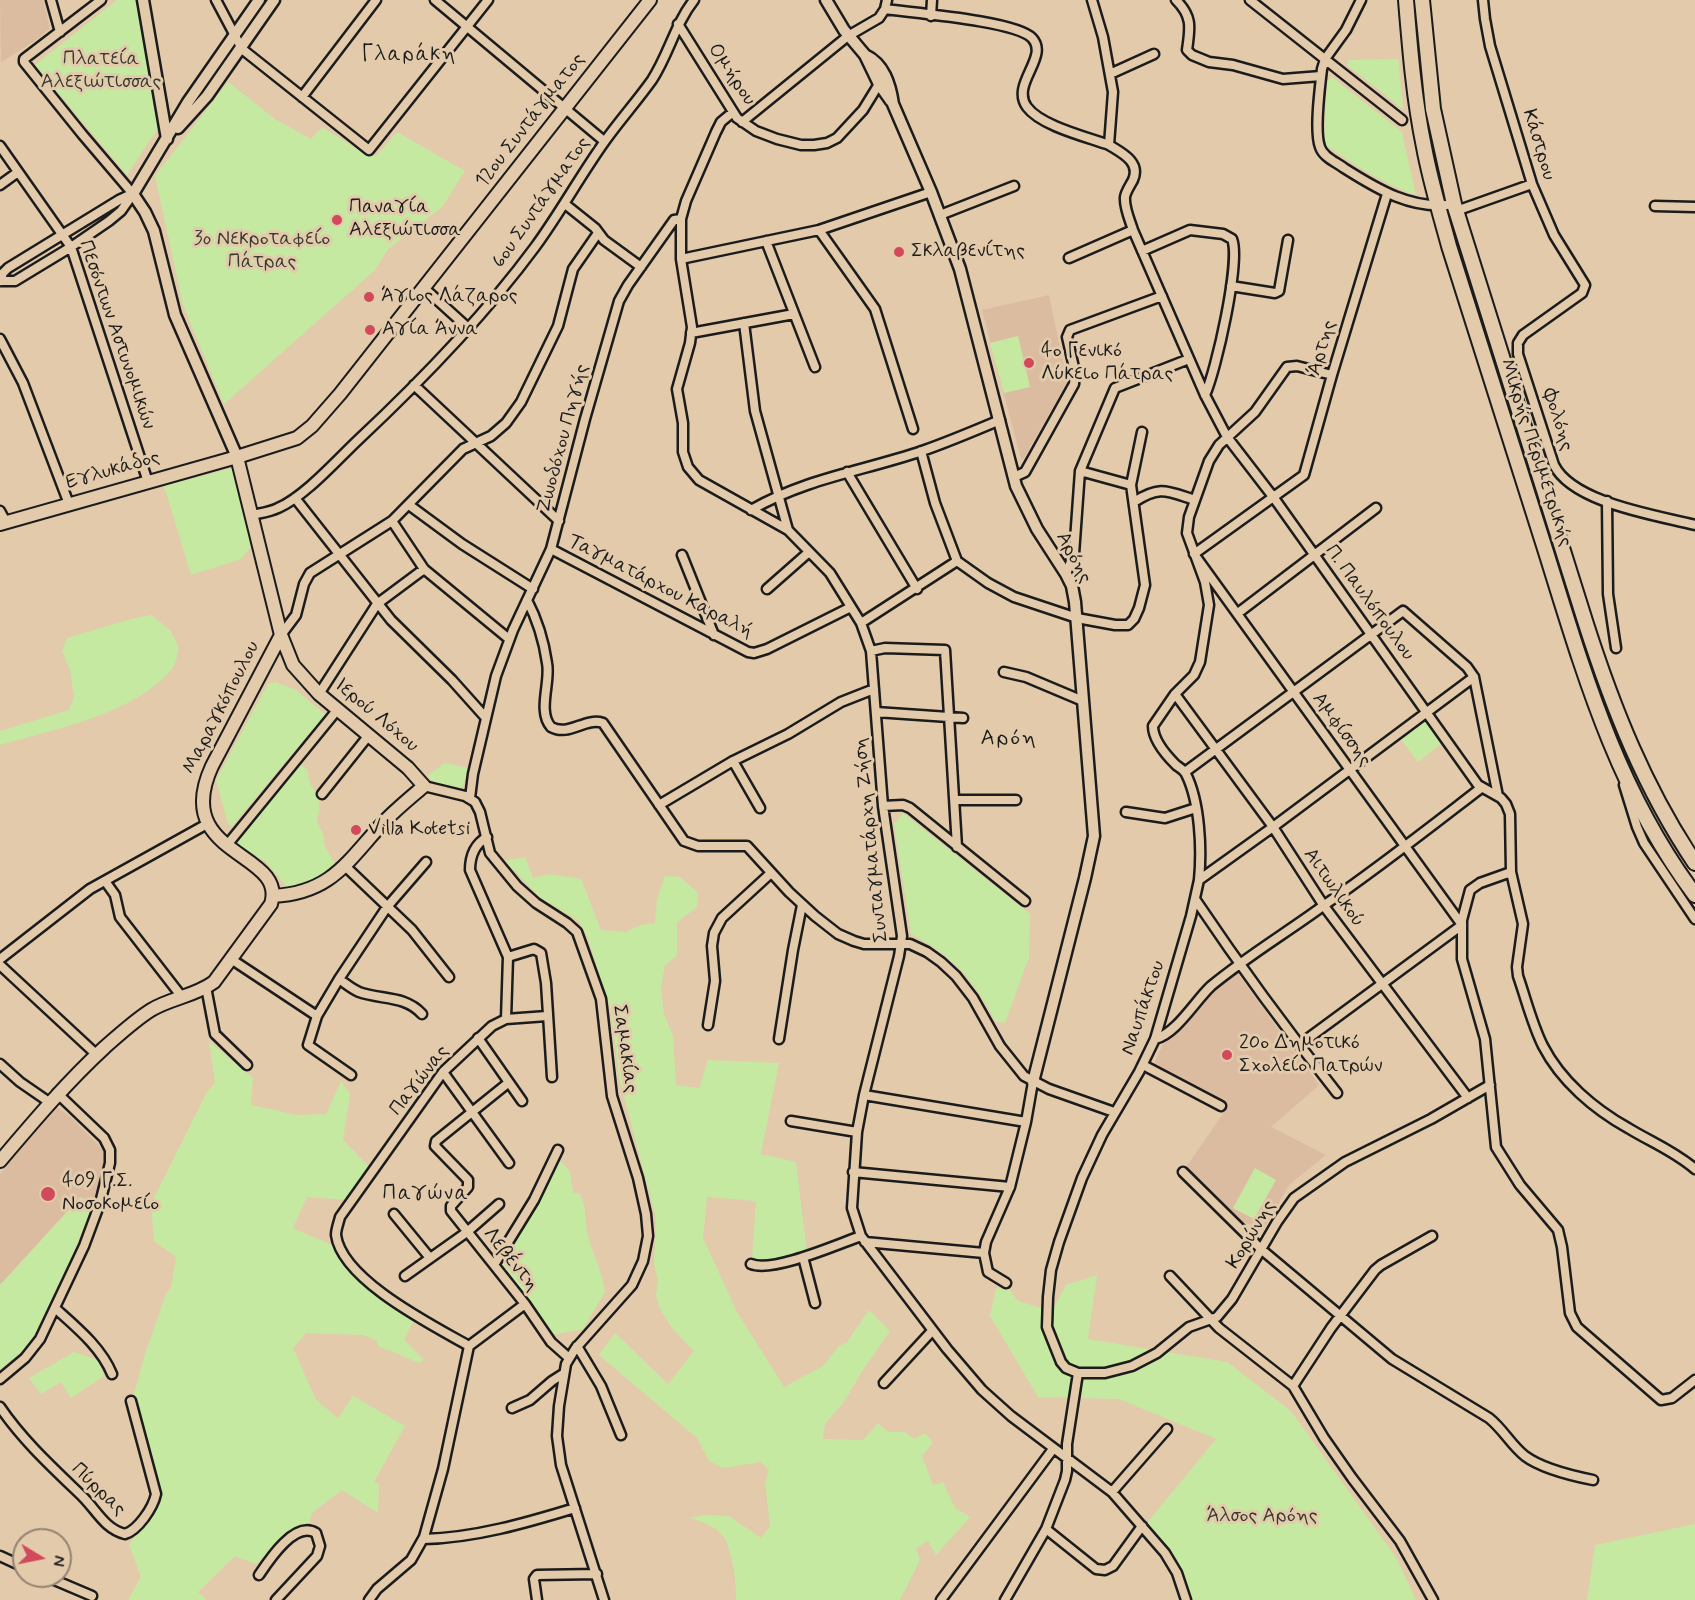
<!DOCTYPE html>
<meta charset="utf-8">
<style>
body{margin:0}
#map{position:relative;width:1695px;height:1600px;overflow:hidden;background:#e2caab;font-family:Mynerve,sans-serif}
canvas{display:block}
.north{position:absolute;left:12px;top:1528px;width:60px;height:60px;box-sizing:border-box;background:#e2caab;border:2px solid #938472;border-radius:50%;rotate:100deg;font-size:16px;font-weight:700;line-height:24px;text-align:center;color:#1c1c1c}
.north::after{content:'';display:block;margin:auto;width:21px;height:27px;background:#d1495b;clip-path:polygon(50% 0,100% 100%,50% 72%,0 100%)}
</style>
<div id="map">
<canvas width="1695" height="1600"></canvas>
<div class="north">N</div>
</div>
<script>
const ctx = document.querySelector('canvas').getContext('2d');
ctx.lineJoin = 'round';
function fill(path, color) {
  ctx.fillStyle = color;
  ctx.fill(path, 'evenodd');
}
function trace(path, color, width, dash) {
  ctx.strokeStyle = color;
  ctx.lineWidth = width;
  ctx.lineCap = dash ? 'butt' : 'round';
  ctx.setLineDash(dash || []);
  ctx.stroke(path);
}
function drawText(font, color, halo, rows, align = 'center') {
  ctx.font = font + ' Mynerve,sans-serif';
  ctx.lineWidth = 6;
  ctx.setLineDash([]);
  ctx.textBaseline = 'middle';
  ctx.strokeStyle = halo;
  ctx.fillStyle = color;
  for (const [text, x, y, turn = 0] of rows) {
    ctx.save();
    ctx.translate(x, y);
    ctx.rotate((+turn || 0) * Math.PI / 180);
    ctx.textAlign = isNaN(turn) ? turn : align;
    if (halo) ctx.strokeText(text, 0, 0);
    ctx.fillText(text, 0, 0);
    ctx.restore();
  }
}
fill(new Path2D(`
 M 0,0 L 43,0 L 50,28 L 38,39 L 1,62 Z
 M 1049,295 L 1067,382 L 1023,460 L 1021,459 L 982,310 Z
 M 1236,971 L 1319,1085 L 1271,1127 L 1326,1155 L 1289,1185 L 1263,1231 L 1237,1219 L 1186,1167 L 1229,1105 L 1153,1066 L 1163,1044 L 1178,1030 L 1203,1000 Z
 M 57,1107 L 71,1117 L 103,1150 L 106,1155 L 98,1191 L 94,1202 L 80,1197 L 0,1285 L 0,1174 Z`), '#dbbca1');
fill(new Path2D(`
 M 117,0 L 136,0 L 158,128 L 127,175 L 35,65 Z
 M 1398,59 L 1403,109 L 1347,65 L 1349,60 Z
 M 1332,77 L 1402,132 L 1416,195 C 1383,184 1355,165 1326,145 L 1324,140 L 1327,81 Z
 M 228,82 L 275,119 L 311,139 L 322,127 L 357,149 L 376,156 L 397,132 L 465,171 L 442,207 L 388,249 L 375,270 L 224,404 L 183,305 L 155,176 Z
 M 1018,336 L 1030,387 L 1004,393 L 990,343 Z
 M 232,468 L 252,546 L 241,559 L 191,575 L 164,486 Z
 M 151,615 L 170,630 L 179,648 C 177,655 176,664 172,669 C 133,715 55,729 0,745 L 0,731 L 69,710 L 74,697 L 70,670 L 62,651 L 67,638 L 131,619 Z
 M 275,682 L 296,690 L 328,717 L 316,731 L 311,731 L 232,826 L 228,824 L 216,780 L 268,684 Z
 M 1424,720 L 1442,743 L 1418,762 L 1400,738 Z
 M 445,763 L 469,768 L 462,788 L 436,783 L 427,776 Z
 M 301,765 L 308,770 C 308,787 313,785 318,798 C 321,807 318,814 317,822 L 324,835 L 324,845 L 337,867 L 310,883 L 288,889 L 266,862 L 236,843 Z
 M 903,813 L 1030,914 L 1029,957 L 1005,1023 L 995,1021 C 975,980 951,955 911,934 L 894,824 Z
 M 525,857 L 533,878 L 549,874 L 581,879 L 601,930 L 625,932 L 641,925 L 655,923 L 657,899 L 665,876 L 680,877 L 698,893 L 697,907 L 677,922 L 677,956 L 665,965 L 661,988 L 664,1015 L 673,1035 L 676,1085 L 699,1088 L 708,1060 L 779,1063 L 761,1154 L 796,1162 L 807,1253 L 760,1264 L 752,1259 L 756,1201 L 707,1197 L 703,1238 L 737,1312 L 784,1387 L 823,1366 L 839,1346 L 847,1342 L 869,1310 L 890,1331 L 861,1373 L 844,1402 L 825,1424 L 823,1439 L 863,1440 L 878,1423 L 888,1432 L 905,1432 L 914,1439 L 925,1433 L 933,1443 L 922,1456 L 933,1485 L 943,1482 L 955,1508 L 970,1517 L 936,1555 L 928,1541 L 916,1548 L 920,1560 L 900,1600 L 736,1600 C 737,1585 732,1548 723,1536 C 714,1525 702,1522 690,1518 L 706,1515 L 729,1516 L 761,1538 L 770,1526 L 765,1482 L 769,1470 L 761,1462 L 723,1468 L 709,1461 L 697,1438 L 599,1355 L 615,1333 L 668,1384 L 694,1351 L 671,1327 L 659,1307 L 656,1295 L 658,1280 L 654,1264 L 656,1218 L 619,1078 L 611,1010 L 587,936 L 578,920 L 542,899 L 505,861 Z
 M 209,1041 L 253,1078 L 251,1105 L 297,1115 L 326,1114 L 341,1081 L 350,1094 L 343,1140 L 370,1168 L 347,1200 L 307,1197 L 293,1228 L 332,1245 L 343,1263 L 359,1279 L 414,1320 L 404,1340 L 424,1360 L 419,1363 L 378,1346 L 377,1341 L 363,1335 L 306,1333 L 293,1348 L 316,1400 L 338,1418 L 353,1396 L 405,1426 L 374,1482 L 379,1484 L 378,1513 L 342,1490 L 312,1513 L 309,1524 L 293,1528 L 256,1564 L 235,1556 L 198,1592 L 206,1600 L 128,1600 L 141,1577 L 129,1545 L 162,1499 L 133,1397 L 145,1354 L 166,1294 L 171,1288 L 176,1257 L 154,1241 L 151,1204 L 207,1092 L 215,1083 Z
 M 558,1159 L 570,1171 L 573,1193 L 579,1193 C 588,1207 584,1221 588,1236 C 593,1255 603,1272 605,1292 L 583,1329 L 553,1335 L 526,1295 L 502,1264 L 541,1195 Z
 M 1255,1168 L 1276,1180 L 1254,1219 L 1233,1208 Z
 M 80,1198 L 94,1202 L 71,1259 L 36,1332 L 25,1349 L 0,1369 L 0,1285 Z
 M 1097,1275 L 1088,1339 L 1227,1362 L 1291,1411 L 1397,1559 L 1416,1600 L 1190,1600 L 1179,1565 L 1170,1550 L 1147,1523 L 1216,1439 L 1119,1399 L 1038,1397 L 990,1316 L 996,1288 L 1009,1289 L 1018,1301 L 1052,1311 L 1066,1285 Z
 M 74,1352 L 98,1360 L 104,1376 L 71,1398 L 61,1382 L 41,1394 L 29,1378 Z
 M 1695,1524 L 1695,1600 L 1587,1600 L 1595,1545 Z`), '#c6e9a2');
const minor = new Path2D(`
 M 51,0 L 60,32
 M 101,0 L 24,59 L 24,62 L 82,134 L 133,194
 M 216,0 L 242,49 L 369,150 L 488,0
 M 435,0 L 604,141
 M 1092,0 L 1103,37 L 1113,92 L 1109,145 C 1122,153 1141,162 1133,180 C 1130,186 1126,191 1125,197 C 1124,208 1130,220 1133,230 L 1205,395 L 1227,437 L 1274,498 L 1478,785 L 1501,798 L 1506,804 L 1510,814 L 1511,872 L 1523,924 L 1517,967 L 1518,976 C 1526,999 1532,1024 1543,1046 C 1561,1081 1594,1109 1628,1128 C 1651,1142 1674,1151 1695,1169
 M 1176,0 C 1193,17 1190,28 1187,50 L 1192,55 L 1209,62 L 1233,65 L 1283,79 L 1321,76
 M 1250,0 L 1402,120
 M 1361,0 L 1346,30 L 1325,59 L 1322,69 C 1320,87 1314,131 1320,147 C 1323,157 1336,162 1344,168 C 1377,189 1413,211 1454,204
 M 1483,0 L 1485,19 L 1490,46 L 1532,184 L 1554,235 L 1585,285 L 1582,293 L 1523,335 L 1518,343 L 1518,354 L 1554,465 C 1573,503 1656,515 1695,525
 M 885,9 C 913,13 1016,21 1032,38 C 1050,57 1010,84 1027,107 C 1041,126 1087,137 1109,145
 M 931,16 L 932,0
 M 678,24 L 737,118 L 756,131 L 777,139 L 801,145 L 814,145 L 827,143 L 837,138 L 863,110 L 879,84
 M 1110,74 L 1154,54
 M 302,97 L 376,0
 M 733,112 L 721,122 L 716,132 L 686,201 L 681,219 L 681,259 L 692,327 L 690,343 L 677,389 L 683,423 L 683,452 L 688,467 L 699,480 L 788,530 L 830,573 L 861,623 L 871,651 L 883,806 L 902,936 L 899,956 L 864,1095 L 857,1132 L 852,1208 L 861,1236 L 947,1349 L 982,1390 L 1011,1416 L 1112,1492 L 1165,1553 L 1177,1573 L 1186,1600
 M 742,122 L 848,36 L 879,18 L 885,9 L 887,0
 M 0,146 L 71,247 L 148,482
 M 0,185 L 18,172
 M 565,204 L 595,228 L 604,240 L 641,267
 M 1655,206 L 1695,207
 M 1456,211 L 1532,184
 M 940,215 L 1014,186
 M 819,230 L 875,309 L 913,429
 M 766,241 L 815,367
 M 1142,251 L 1190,230 L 1223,234 L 1232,239 C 1241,261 1216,371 1205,395
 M 1069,258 L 1133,230
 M 681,259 L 819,230 L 931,192
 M 0,281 L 15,281 L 71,247 L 109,221 L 121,211 L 133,194
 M 0,281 L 3,273 L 8,268 L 119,200 L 132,194
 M 1231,286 L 1275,293 L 1279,291 L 1288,240
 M 424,288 L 467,327
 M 744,323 L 755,411 L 788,530
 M 691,333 L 794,314
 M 0,339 L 23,383 L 69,504
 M 414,385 L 559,521
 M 921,451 L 935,503 L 957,561
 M 1080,471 L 1131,485
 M 847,472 L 917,589
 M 1014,477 L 1025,472 L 1074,384 L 1075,372 L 1067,337 L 1070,330 L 1162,296
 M 295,498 L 391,620 L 452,680 L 486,718
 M 1607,501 L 1608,594 L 1616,648
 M 1134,502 C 1160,485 1167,491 1195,500
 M 409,505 L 462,544 L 533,589
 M 751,510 C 807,478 863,471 922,451 C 948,442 974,431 1000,420
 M 0,511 L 6,522
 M 252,515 C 261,513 270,512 278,508 C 304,497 336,461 357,441 C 420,382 484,316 535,247 C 560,213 580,176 605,141 C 620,120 637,101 652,80 C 669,54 675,24 694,0
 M 392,521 L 424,569 L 509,639
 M 551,549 L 748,652 L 754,653 L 767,649 L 851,607
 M 682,555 L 714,635
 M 1066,574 L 1074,554 L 1080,471 L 1115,388 L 1189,359
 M 767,589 L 809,552
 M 527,600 C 537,619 544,642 547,663 C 551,682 537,711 551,727 C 569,737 585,717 603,723 L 684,841 L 698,846 L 747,846 L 789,892 L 815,916 L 838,934 L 854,941 L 864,944 L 910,944 L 927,952 L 941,962 L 956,976 L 973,998 L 1000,1046 L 1024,1076 L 1049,1089 L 1114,1112
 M 1238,613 L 1376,508
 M 861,623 L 957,561 L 988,583 L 1014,597 L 1077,618 L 1115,625 L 1128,625 L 1134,619 L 1139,608 L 1145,585 L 1131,485 L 1142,432
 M 281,635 L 296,615 L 304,584 L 310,573 L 392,521 L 463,449 L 491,436 L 506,423 L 521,402 L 558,326 L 573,269 L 598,233
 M 871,651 L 885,648 L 945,650 L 957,847
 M 1004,672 L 1026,677 L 1083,701
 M 319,694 L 377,604 L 424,569
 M 1175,694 L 1273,827 L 1324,906 L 1468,1098
 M 876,712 L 963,718
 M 733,761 L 760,808
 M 1185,772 L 1403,611 L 1467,667 L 1474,677 L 1498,796
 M 1624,785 L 1637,827 L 1644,843 L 1695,919
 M 424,786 L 465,796 L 475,802 L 480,812 L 490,853 L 517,886 L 536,903 L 567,923 L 577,932 L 601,999 L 612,1096 L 638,1178 L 646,1214 L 648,1236 L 643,1261 L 632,1285 L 575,1349 L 566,1364 L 559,1406 L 557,1436 L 561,1465 L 604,1600
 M 322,794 L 369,735
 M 470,798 L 473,774 L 496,676 L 513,630 L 551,549 L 585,419 L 619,301 L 628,285 L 674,220 L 681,219
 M 955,800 L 1016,800
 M 659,805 L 733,761 L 788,734 L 841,702 L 874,689
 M 883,806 L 903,805 L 910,808 L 1025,901
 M 1126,812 L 1165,818 L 1196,808
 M 227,845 L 338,709
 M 345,866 L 412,930 L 449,977
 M 1511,872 L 1480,883 L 1470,890 L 1462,920 L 1462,959 L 1485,1039 L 1496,1147 L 1520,1185 L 1558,1230 L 1562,1247 L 1570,1313 L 1577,1327 L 1661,1400 L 1672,1398 L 1695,1380
 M 1199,880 C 1202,849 1200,802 1186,774 C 1184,770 1180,768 1176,765 C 1166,755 1153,740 1153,726 L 1175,694 L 1194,675 L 1200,662 L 1209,605 L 1205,582 L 1187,533 L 1189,517 L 1209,461 L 1219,445 L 1255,412 L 1287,367 L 1297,366 L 1332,375
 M 105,881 L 115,895 L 120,917 L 182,997
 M 1195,899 C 1240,966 1287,1030 1337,1093
 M 508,957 L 534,949 L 541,953 L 546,983 L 552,1077
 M 0,959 L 90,889 L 207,824
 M 231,959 L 317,1016
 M 0,965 L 97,1055
 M 339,979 C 345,983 352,989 359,992 C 381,1000 405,995 422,1014
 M 206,987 L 215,1034 L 247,1065
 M 506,1019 L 547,1016
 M 708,1025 L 715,981 L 712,946 L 714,933 L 722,918 L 771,873
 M 478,1038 L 522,1101
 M 779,1039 L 793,950 L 802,905
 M 1155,1039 C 1176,1034 1195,1001 1211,986 C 1246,957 1286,933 1323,906 C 1377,869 1429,828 1481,788
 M 1299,1045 L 1462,925 L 1194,554 L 1304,475 L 1332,375 L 1387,194
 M 0,1064 L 20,1082 L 49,1102
 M 1143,1065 L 1221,1106
 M 443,1072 L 509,1163
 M 351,1075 L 308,1045 L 317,1016 L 339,979 L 387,907 L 426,862
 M 508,1083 L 436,1141 L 435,1146 L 468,1180 L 468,1187 L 451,1206 L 451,1211 L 525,1304 L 551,1342 L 569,1358
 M 864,1095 L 1026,1122 L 1033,1082
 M 791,1121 L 857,1132
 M 853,1172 L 1010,1187
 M 1183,1172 L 1262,1250 L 1392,1359 L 1489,1418 C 1503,1429 1511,1445 1525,1456 C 1541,1468 1573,1476 1593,1480
 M 394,1214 L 430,1258
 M 865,1242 L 984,1253
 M 803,1257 L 815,1303
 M 751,1264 C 773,1273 838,1244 861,1236
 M 494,1265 L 534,1200 L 558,1150
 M 405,1276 L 467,1232 L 499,1204
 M 1170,1276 L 1219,1328 L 1293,1386 L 1324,1438 L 1352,1478 L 1400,1541 L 1433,1600
 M 1006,1283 L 988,1272 L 984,1253 L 986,1242 L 1010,1187 L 1026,1122
 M 55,1308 C 76,1327 101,1347 112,1374
 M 469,1346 C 432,1325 342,1280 336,1235 C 336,1229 339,1222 340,1217 L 443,1072 L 492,1026 L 506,1019 L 508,957 L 470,870 C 470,856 475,844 487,837
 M 577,1346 L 601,1386 L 621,1435
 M 1078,1373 L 1105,1373 L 1132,1366 L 1157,1353 L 1189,1327 L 1217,1317 L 1232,1299 L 1277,1222 L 1294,1198 L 1345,1162 L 1431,1119 L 1490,1085
 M 0,1379 L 25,1358 L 40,1339 L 84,1246 L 100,1203 L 110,1163 L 110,1150 L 104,1138 L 57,1093
 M 884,1383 L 932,1331
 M 1293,1386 L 1331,1328 L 1375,1270 L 1381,1265 L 1432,1236
 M 0,1407 C 23,1441 54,1469 83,1497 C 97,1511 105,1529 125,1534 C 138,1530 153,1508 156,1494 L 131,1401
 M 512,1408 L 530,1400 L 552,1381 L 563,1374
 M 1112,1492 L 1167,1429
 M 1046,1529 L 1096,1569 L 1105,1570 L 1113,1566 L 1142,1526
 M 424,1539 C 474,1538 526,1523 575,1508
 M 0,1556 L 24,1567
 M 259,1575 C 269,1560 295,1520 316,1533 L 320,1546 L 317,1556 L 276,1600
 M 45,1576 L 92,1596
 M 369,1600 L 377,1589 L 411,1560 L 424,1537 L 443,1469 L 469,1346 L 525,1304
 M 537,1600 L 534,1579 L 537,1575 L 597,1574
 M 941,1600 L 1053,1449
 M 1005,1600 L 1046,1529 L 1065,1480 L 1067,1471 L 1067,1444 L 1078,1373 L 1066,1368 L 1061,1362 L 1047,1327 L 1048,1297 L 1051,1270 L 1059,1242 L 1082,1178 L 1102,1135 L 1139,1072 L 1155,1039 L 1191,916 L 1199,880 L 1273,827 L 1474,677`);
const tertiary = new Path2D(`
 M 143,0 L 167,139
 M 826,0 L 844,30 L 865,55 L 879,84 L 891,101
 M 865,55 C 884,64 890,84 893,104 L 931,192 L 960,269 L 1016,486 L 1037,529 L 1066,574 L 1072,586 L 1075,602 L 1094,836 L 1085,878 L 1033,1082
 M 178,128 L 207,96 L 274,0
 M 237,457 L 175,315 L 154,231 L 145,212 L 133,194 L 188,102 L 259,0`);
const secondary = new Path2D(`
 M 237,457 L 281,635 L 293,665 L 319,694 L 408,768 L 424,786 C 410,798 395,810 382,824 C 347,862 331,893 273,896
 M 0,524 L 237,457 L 297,438 L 312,426 L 340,394 L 650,0
 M 0,1161 C 34,1121 66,1083 105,1047 C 120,1034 135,1020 151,1010 C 171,998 195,996 214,982 L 271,904 C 288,851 170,857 212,766 L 281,635`);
const primary = new Path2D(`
 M 1406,0 C 1410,49 1414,99 1424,147 C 1430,180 1440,213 1449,246 C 1481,348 1513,450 1546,552 C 1584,674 1617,791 1695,895
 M 1422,0 L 1433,109 L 1454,204 L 1586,624 C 1613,708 1645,789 1695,863`);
trace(minor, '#1c1c1c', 13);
trace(tertiary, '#1c1c1c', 15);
trace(secondary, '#1c1c1c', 16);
trace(primary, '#1c1c1c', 18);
trace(minor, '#e2caab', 8);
trace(tertiary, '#e2caab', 10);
trace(secondary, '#e2caab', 12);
trace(primary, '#e2caab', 14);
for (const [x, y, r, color] of [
 [337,220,6,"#d1495b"],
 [899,252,6,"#d1495b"],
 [369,297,6,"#d1495b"],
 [370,330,6,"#d1495b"],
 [1029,363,6,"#d1495b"],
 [356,830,6,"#d1495b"],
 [1227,1055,6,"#d1495b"],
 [48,1194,8,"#d1495b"]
]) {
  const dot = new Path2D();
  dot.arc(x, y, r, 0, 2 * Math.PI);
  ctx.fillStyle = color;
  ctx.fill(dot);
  trace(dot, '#e2caab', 2);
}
drawText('20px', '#363b30', '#e2caab', [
 ["Πλατεία",101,60],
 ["Αλεξιώτισσας",101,83],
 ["3o Νεκροταφείο",262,240],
 ["Πάτρας",262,263],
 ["Άλσος Αρόης",1262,1517]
]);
drawText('20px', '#1c1c1c', '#e2caab', [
 ["Ομήρου",731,75,56],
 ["12ου Συντάγματος",531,121,-52],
 ["Κάστρου",1538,145,73],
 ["6ου Συντάγματος",542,203,-55],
 ["Πεσόντων Αστυνομικών",116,335,71],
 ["Άρτης",1323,348,-73],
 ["Φολόης",1557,420,73],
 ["Ζωοδόχου Πηγής",564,439,-75],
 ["Μικρής Περιμετρικής",1535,453,72],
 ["Εγλυκάδος",113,471,-16],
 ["Αρόης",1073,558,62],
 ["Ταγματάρχου Καραλή",660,587,27],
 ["Π. Παυλόπουλου",1369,603,54],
 ["Μαραγκόπουλου",222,708,-63],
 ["Ιερού Λόχου",376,716,40],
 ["Αμφίσσης",1341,730,54],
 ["Συνταγματάρχη Ζήση",872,840,-96],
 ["Αιτωλικού",1333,888,55],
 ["Ναυπάκτου",1144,1008,-71],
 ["Σαμακίας",624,1049,82],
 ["Παγώνας",420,1081,-52],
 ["Κορώνης",1252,1235,-59],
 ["Λεβέντη",510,1260,51],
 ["Πύρρας",98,1490,44]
]);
drawText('20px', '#1c1c1c', '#e2caab', [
 ["Παναγία",349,208],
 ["Αλεξιώτισσα",349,231],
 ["Σκλαβενίτης",911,252],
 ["Άγιος Λάζαρος",381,297],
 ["Αγία Άννα",382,330],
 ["4ο Γενικό",1041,352],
 ["Λύκειο Πάτρας",1041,375],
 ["Villa Kotetsi",368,830],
 ["20ο Δημοτικό",1239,1044],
 ["Σχολείο Πατρών",1239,1067],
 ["409 Γ.Σ.",62,1182],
 ["Νοσοκομείο",62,1205]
], 'left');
ctx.letterSpacing = '1.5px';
drawText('21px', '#1c1c1c', '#e2caab', [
 ["Γλαράκη",409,56],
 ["Παγώνα",426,1195]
]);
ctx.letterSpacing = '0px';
ctx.letterSpacing = '1.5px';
drawText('22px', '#1c1c1c', '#e2caab', [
 ["Αρόη",1009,739]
]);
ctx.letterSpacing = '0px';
</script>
